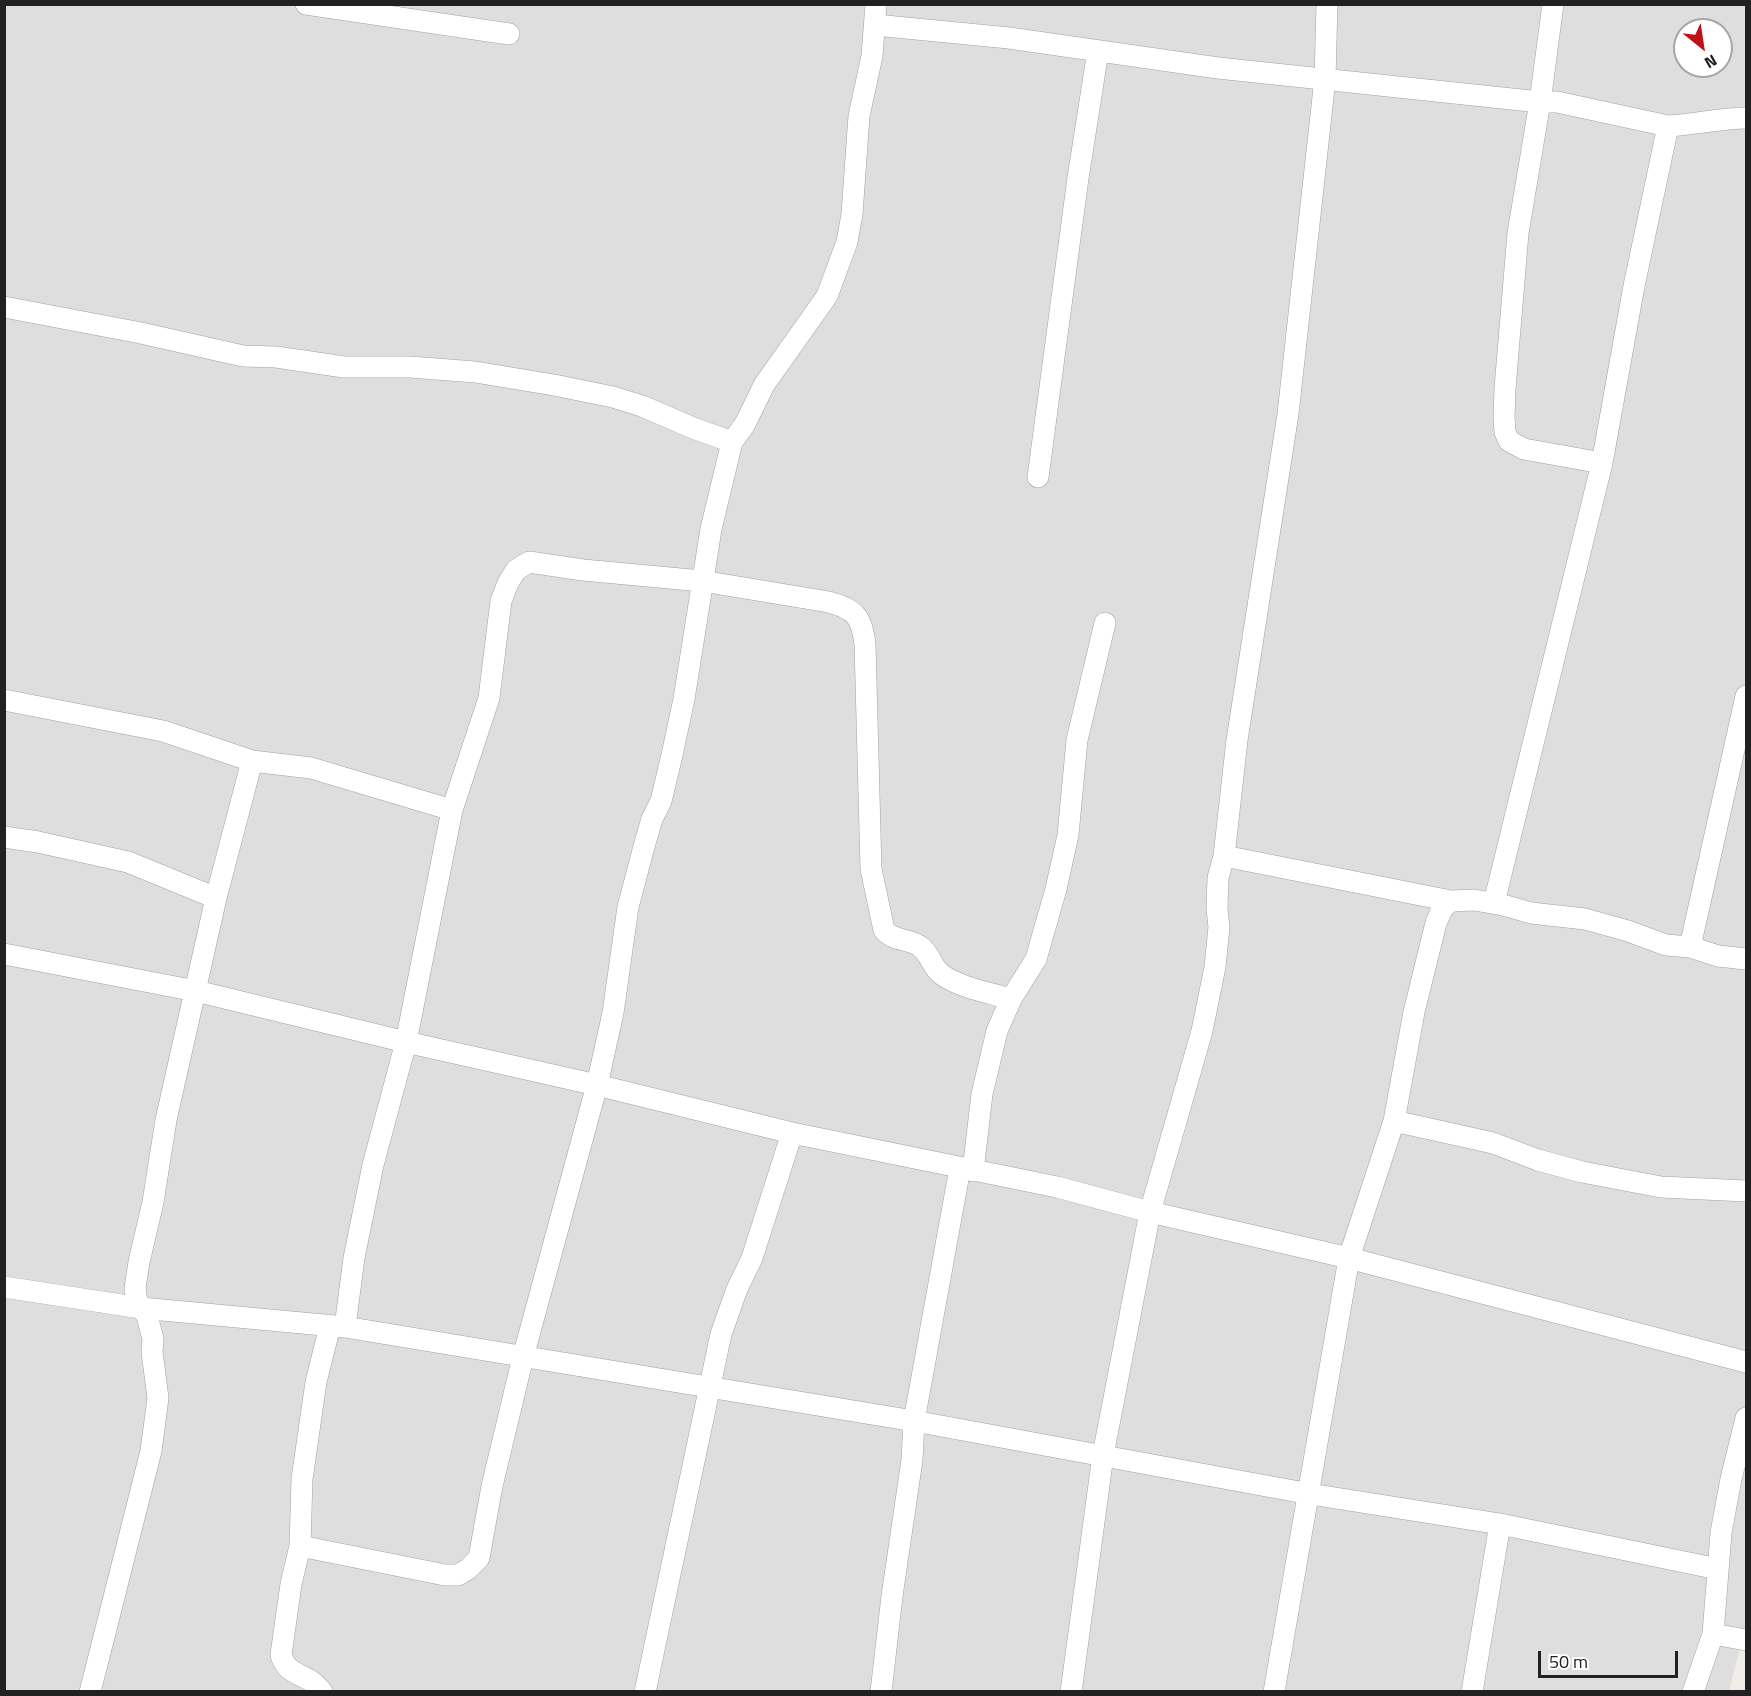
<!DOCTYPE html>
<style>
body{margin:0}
#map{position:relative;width:1751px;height:1696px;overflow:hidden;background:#f0ede8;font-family:"Titillium Web",sans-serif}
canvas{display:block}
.frame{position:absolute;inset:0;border:6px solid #212121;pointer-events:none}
.north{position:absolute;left:1673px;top:18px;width:60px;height:60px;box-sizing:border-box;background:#fff;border:2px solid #a6a6a6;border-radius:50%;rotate:150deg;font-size:16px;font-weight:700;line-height:24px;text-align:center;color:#212121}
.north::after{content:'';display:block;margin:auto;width:21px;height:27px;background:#c21019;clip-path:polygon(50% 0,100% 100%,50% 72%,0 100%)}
.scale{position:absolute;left:1538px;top:1651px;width:140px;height:27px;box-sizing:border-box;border:3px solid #212121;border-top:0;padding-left:8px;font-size:18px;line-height:21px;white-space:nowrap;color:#212121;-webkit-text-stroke:4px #fff;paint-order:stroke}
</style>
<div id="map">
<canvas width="1751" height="1696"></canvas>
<div class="frame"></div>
<div class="north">N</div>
<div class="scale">50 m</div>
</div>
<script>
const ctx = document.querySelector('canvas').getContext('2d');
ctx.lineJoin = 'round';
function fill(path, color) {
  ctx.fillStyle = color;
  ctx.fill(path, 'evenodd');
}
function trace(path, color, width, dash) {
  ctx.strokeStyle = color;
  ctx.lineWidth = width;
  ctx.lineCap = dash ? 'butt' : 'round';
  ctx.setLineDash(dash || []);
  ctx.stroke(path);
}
fill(new Path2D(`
 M 5,5 L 1746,5 L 1746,1624 L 1729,1691 L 5,1692 ZM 1685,30 L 1721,30 L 1721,66 L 1685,66 Z`), '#dfdede');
const minor = new Path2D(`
 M 306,4 L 509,34
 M 1553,4 L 1540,102 L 1518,233 L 1505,388 L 1504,417 L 1505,432 L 1509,441 L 1524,449 L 1602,463
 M 875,25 L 1009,38 L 1218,68 L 1540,102 L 1557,102 L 1668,126 C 1695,125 1720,118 1746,118
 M 4,307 L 141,333 L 243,356 L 276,357 L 344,367 L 410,367 L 475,372 L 554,385 L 613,397 L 642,406 L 693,428 L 732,442
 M 1038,477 L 1078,178 L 1098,51
 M 4,700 L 163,731 L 252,761 L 311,768 L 452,810
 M 4,837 L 38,842 L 128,862 L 216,898
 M 1224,856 L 1451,901
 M 1494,903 L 1602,463 L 1634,286 L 1668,126
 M 1690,947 L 1746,696
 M 4,954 L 196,991 L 406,1042 L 597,1085 L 792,1133 L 1057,1187 L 1150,1212 L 1349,1258 L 1746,1362
 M 1394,1121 L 1493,1143 L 1538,1160 L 1582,1172 L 1661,1187 L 1746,1191
 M 973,1171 L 982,1094 L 997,1031 L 1011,999 L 1036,959 L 1056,889 L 1068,835 L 1077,740 L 1105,623
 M 4,1287 L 141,1308 L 345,1327 L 914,1421 L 1310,1494 L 1500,1524 L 1718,1569
 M 345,1327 L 354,1258 L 373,1165 L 406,1042 L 452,810 L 489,698 L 501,601 L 508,583 L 516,570 L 529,562 L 583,570 L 702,581 L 829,602 C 856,610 861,616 865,644 L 871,869 L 884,930 C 894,942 909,938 921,947 C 930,954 932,967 941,974 C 958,987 990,993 1011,999
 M 300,1546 L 445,1575 L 458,1575 L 468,1569 L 479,1558 L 492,1486 L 523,1357 L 597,1085 L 613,1013 L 628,907 L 645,843 L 652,819 L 661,801 L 672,755 L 684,699 L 711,529 L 732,442 L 745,424 L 764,385 L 827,296 L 847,242 L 852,214 L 859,116 L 872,56 L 876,4
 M 1713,1634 L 1746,1640
 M 90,1692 L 151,1451 L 158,1398 L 152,1352 L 153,1339 L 147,1316 L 137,1302 L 135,1288 L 139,1262 L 153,1202 L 166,1120 L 216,898 L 252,761
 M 322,1692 C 309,1672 287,1678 281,1655 L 291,1584 L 300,1546 L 302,1479 L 316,1382 L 330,1326
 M 645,1692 L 721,1334 L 737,1289 L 752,1258 L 792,1133
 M 881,1692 L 892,1596 L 912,1460 L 914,1421 L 960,1168
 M 1071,1692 L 1103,1455 L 1150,1212 L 1202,1031 L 1215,967 L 1219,927 L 1217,909 L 1218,878 L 1224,856 L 1237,740 L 1288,414 L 1325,79 L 1327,4
 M 1274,1692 L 1349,1258 L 1394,1121 L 1414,1012 L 1436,923 L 1442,909 L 1451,901 L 1474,900 L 1503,905 L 1531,913 L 1585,919 L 1628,931 L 1666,945 L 1690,947 L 1718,956 L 1746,959
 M 1472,1692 L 1500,1524
 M 1693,1692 L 1713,1634 L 1721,1533 L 1731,1479 L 1746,1418`);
trace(minor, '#a2a2a2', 22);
trace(minor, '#fff', 21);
</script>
